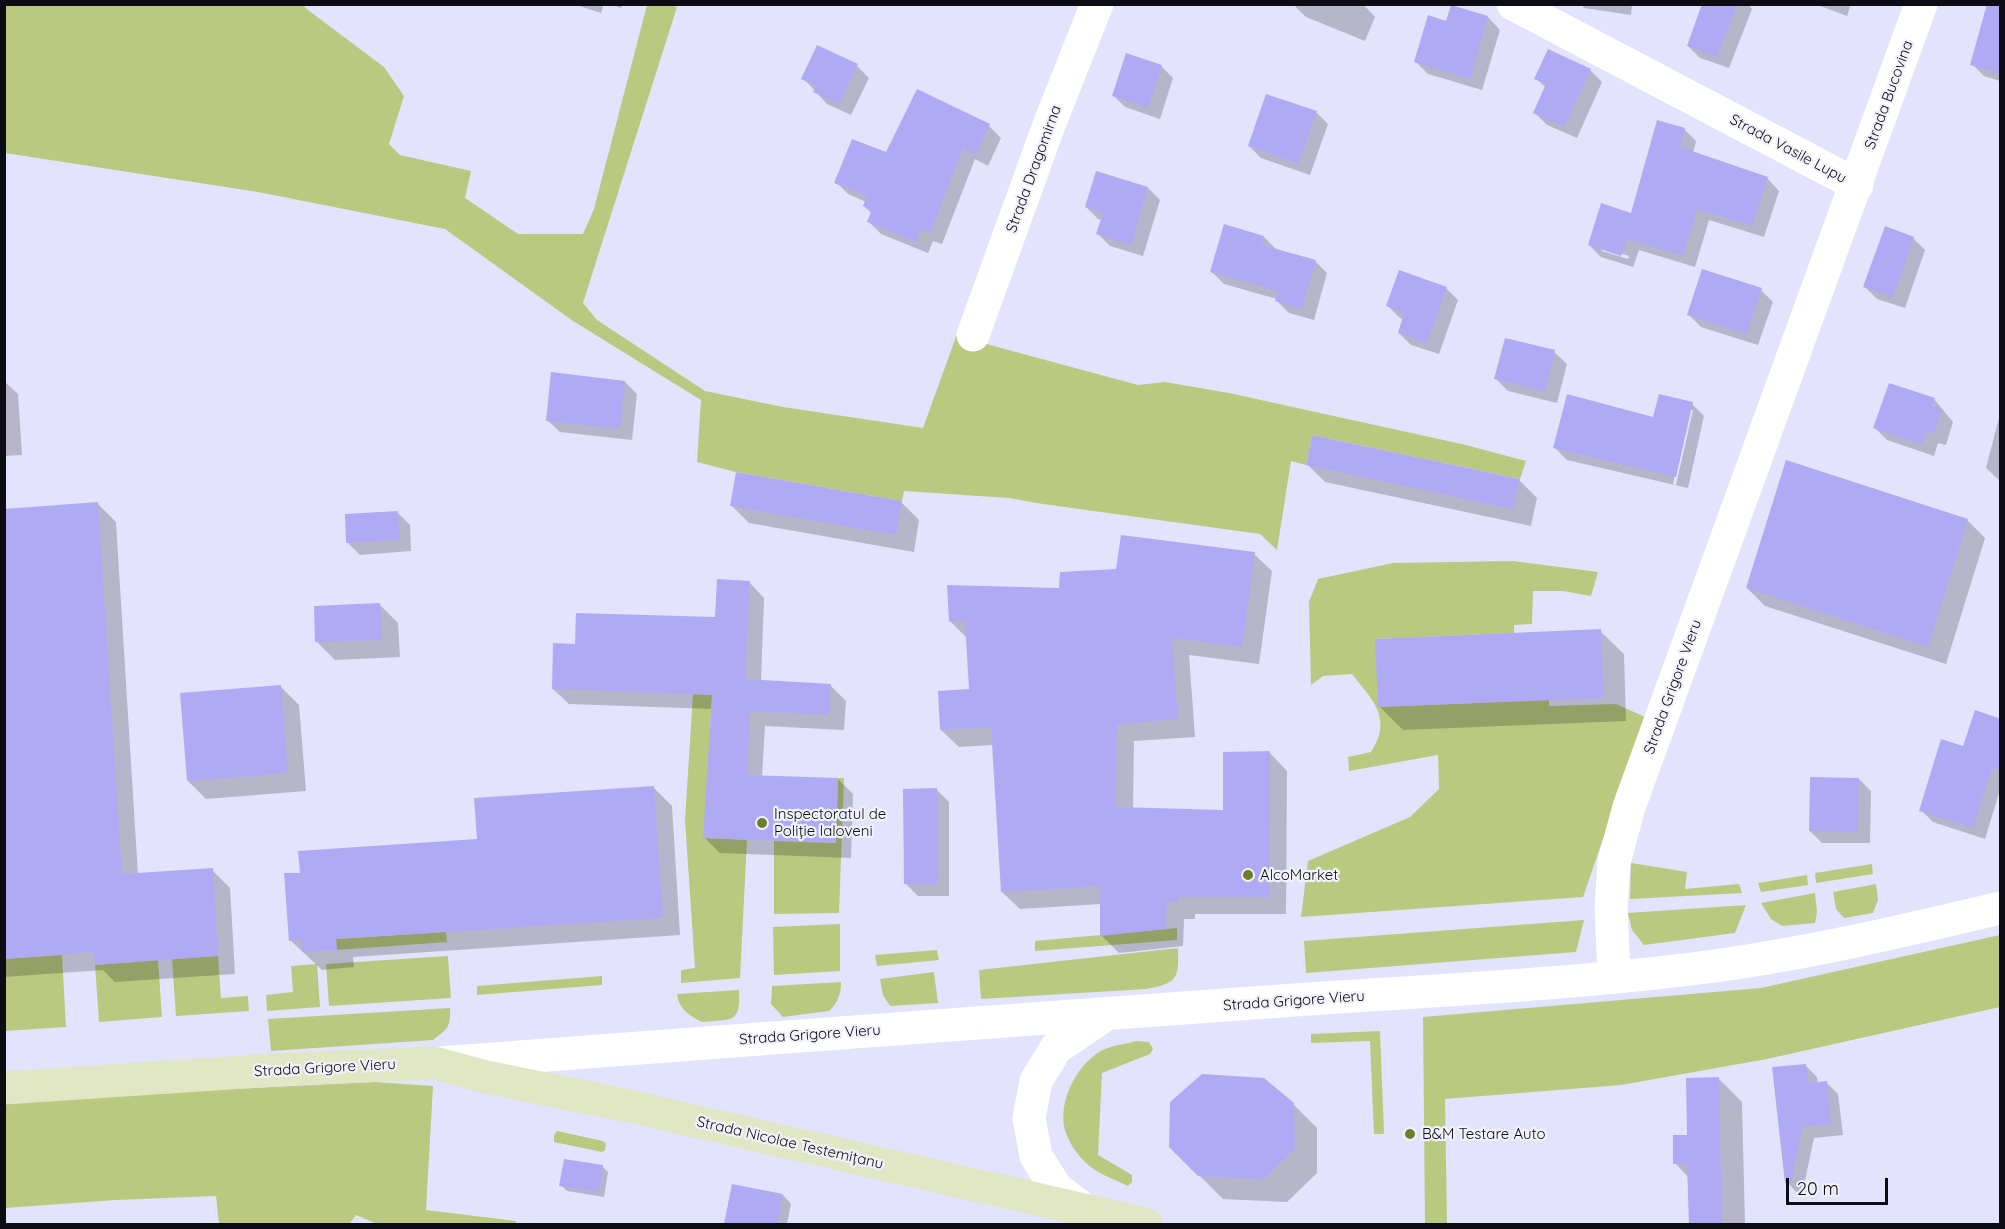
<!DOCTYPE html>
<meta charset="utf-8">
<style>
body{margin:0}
#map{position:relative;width:2005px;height:1229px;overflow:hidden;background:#e4e3fd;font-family:Quicksand,sans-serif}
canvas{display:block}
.frame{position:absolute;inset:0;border:6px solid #0d0c14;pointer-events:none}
.scale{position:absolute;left:1786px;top:1178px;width:102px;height:27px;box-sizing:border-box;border:3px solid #0d0c14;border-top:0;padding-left:8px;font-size:18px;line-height:21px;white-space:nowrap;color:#0d0c14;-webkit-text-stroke:4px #f2f2fc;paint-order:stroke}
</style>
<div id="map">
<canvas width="2005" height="1229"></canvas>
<div class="frame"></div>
<div class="scale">20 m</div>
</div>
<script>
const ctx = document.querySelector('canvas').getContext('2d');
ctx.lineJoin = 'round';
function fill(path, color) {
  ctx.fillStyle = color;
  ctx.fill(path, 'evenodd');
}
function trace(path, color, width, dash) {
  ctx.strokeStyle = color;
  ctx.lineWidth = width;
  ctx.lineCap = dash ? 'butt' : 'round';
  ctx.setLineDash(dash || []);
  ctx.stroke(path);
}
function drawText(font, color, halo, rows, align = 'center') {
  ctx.font = font + ' Quicksand,sans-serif';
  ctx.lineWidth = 4.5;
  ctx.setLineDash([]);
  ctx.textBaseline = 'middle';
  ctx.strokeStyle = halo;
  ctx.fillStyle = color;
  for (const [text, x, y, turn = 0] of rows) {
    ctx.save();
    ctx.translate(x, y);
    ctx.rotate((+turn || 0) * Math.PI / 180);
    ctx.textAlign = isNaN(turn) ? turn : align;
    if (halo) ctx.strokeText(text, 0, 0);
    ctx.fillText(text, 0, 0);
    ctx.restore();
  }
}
fill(new Path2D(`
 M 4,5 L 303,5 L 308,10 L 384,67 L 404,96 L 389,144 L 400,155 L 471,171 L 465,198 L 518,234 L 583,234 L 594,209 L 647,5 L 671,5 L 677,7 L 583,303 L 597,320 L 705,391 L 783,407 L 923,428 L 957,334 L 990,345 L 1138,385 L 1165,382 L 1229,393 L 1466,445 L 1526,461 L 1520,479 L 1312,435 L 1306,465 L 1291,461 L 1277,550 L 1260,534 L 1043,504 L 1009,498 L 904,491 L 902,501 L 736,472 L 697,462 L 701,400 L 573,321 L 445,229 L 258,192 L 5,153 Z
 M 1513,561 L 1598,572 L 1591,596 L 1563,591 L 1533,591 L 1532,624 L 1514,625 L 1514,633 L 1376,639 L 1378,707 L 1549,700 L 1549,706 L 1616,704 L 1645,717 L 1583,897 L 1301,917 L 1308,861 L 1410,817 L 1439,789 L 1438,755 L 1349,771 L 1348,757 L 1371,752 C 1393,718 1373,701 1352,674 L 1323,676 L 1311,685 L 1309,602 L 1318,579 L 1393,563 Z
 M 693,694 L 712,695 L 704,838 L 747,840 L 740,978 L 681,983 L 681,970 L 695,968 L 685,820 Z
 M 838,778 L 844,778 L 839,913 L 774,914 L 774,841 L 836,843 Z
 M 1631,863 L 1687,872 L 1685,889 L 1739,884 L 1742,893 L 1630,899 Z
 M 1872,864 L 1873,874 L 1816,883 L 1815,873 Z
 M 1807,875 L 1808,885 L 1761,892 L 1758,883 Z
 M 1876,884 L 1878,900 L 1873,913 L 1844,918 L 1836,909 L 1833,892 Z
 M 1815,893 L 1817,912 L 1815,923 L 1782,926 L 1771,919 L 1761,903 Z
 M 1746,905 L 1735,933 L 1644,945 L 1632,930 L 1628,913 Z
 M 1584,920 L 1576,952 L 1306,973 L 1304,941 Z
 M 840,924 L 840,971 L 774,975 L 773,927 Z
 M 1177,928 L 1177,940 L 1035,951 L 1035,941 Z
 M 446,932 L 447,942 L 337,950 L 336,939 Z
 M 2000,935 L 2000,1007 L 1767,1059 L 1621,1085 L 1445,1099 L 1447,1224 L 1425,1224 L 1423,1017 L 1761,988 Z
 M 1178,948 C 1179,980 1177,983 1146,989 L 981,999 L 979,970 Z
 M 937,950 L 939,960 L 877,966 L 875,955 Z
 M 62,955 L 66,1027 L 5,1031 L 5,959 Z
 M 218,956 L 221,998 L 248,996 L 249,1011 L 176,1016 L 172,959 Z
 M 448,956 L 451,998 L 329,1006 L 326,964 Z
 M 158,960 L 162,1017 L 99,1022 L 95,965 Z
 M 317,964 L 320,1007 L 267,1011 L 266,995 L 293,992 L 291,966 Z
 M 934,972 L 938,1003 L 890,1006 L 883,995 L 880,979 Z
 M 602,976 L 602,985 L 477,995 L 477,986 Z
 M 841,982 C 841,994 838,1003 829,1011 L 783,1017 L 771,1004 L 772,986 Z
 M 739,990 C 741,1024 732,1019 702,1022 C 688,1015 679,1009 677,994 Z
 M 450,1008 C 451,1028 447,1029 433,1040 L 271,1051 L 268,1019 Z
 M 1380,1031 L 1384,1134 L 1374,1134 L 1370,1041 L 1311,1043 L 1311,1034 Z
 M 1136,1041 L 1149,1042 L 1153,1049 L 1150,1054 L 1102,1073 L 1098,1155 L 1132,1175 L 1132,1182 L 1128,1186 C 1114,1179 1095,1173 1084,1161 C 1076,1153 1068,1141 1065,1130 C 1057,1102 1078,1061 1105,1049 C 1114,1045 1127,1044 1136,1041 Z
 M 374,1082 L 433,1086 L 426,1210 L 516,1221 L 515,1224 L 377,1224 L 356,1215 L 349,1224 L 219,1224 L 216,1196 L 116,1200 L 5,1208 L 4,1103 L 213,1090 Z
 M 557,1131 L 603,1141 L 606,1144 L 605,1150 L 602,1152 L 554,1142 L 554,1135 Z`), '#bac97f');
fill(new Path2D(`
 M 573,4 L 604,4 L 601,13 Z
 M 609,4 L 622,4 L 621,8 Z
 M 1363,4 L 1375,17 L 1365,41 L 1306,17 L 1294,5 Z
 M 1581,4 L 1632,4 L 1631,15 L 1584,8 Z
 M 1704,4 L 1748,4 L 1752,9 L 1729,68 L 1700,58 L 1688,46 Z
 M 1815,4 L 1851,4 L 1847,16 Z
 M 2000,4 L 2000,81 L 1984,76 L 1972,64 Z
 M 1452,7 L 1488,17 L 1500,30 L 1482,90 L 1428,74 L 1416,62 L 1447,23 Z
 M 857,66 L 869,78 L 851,115 L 827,104 L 803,78 Z
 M 1161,66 L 1173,78 L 1160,119 L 1125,107 L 1113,95 Z
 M 1590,70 L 1602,82 L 1577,138 L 1547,125 L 1535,113 L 1546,88 L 1536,78 Z
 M 918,91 L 989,126 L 1001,138 L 988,166 L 975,159 L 942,244 L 933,241 L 928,253 L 881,234 L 869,222 L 872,214 L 864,206 L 866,202 L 848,194 L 836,182 L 887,154 Z
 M 1316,112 L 1328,124 L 1310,175 L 1261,158 L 1249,146 Z
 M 1684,129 L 1696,141 L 1693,153 L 1767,178 L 1779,191 L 1764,237 L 1709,220 L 1695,267 L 1639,250 L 1633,267 L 1601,257 L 1589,245 L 1632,215 ZM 1602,248 L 1629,256 L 1628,259 L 1602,251 Z
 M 1148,188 L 1160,200 L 1143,256 L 1110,246 L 1098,234 L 1102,220 L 1098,219 L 1086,207 Z
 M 1264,237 L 1276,249 L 1315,261 L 1327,273 L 1314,320 L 1289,313 L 1277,301 L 1277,299 L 1224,284 L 1212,272 Z
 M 1913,238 L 1925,250 L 1905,308 L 1877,299 L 1865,287 Z
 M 1446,288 L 1458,300 L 1439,354 L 1411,345 L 1399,333 L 1404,320 L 1400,318 L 1388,306 Z
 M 1761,290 L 1773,302 L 1758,345 L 1701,327 L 1689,315 Z
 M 1554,352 L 1567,364 L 1557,403 L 1508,391 L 1496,379 Z
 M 4,381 L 18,394 L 22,455 L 4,456 Z
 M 625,382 L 637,394 L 632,440 L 560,432 L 547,420 Z
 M 1934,399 L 1953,422 L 1946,445 L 1938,443 L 1934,456 L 1887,440 L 1875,428 Z
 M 1692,404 L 1704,416 L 1688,488 L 1567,460 L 1555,448 L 1654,418 ZM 1689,410 L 1693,410 L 1676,485 L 1673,484 Z
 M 2000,414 L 2000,481 L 1986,468 Z
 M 1307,464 L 1519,480 L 1537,498 L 1531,526 L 1325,482 Z
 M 901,502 L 919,520 L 914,552 L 749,523 L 731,505 Z
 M 98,504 L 116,522 L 138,875 L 212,870 L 230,888 L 235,974 L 115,982 L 103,970 L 4,977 L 4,510 Z
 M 398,513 L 410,525 L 411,551 L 360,555 L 348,543 Z
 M 1967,520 L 1985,538 L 1946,664 L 1765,606 L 1747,588 Z
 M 1254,554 L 1272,571 L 1259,664 L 1189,655 L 1195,737 L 1134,741 L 1133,809 L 1224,811 L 1270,753 L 1287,771 L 1286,914 L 1195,914 L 1195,919 L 1184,919 L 1183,946 L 1119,953 L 1101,935 L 1101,904 L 1020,909 L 1002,892 L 993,745 L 959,747 L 941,730 L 970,691 L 967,638 L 950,621 L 1118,570 Z
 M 749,582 L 764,598 L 761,682 L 830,685 L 846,701 L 844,730 L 765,726 L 762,777 L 838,779 L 853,794 L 851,858 L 720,853 L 705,838 L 713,709 L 569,704 L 553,689 L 576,645 L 716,619 Z
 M 380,605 L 398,623 L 400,657 L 335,660 L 317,642 Z
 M 1600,631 L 1624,654 L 1626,721 L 1403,730 L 1380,707 Z
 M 281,687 L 299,705 L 306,791 L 206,799 L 188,781 Z
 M 2000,720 L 2000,790 L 1985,839 L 1933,822 L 1921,810 L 1964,748 Z
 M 1859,779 L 1871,791 L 1870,843 L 1822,843 L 1810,831 Z
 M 654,788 L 672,806 L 680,935 L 353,957 L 354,967 L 322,970 L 290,940 L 301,874 L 478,841 Z
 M 937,790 L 949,802 L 949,896 L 918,896 L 906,884 Z
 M 1805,1065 L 1817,1077 L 1818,1083 L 1826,1082 L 1838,1094 L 1843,1135 L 1814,1138 L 1802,1195 L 1799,1195 L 1787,1182 Z
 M 1718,1078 L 1742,1102 L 1745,1224 L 1690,1224 L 1689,1178 L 1675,1163 Z
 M 1293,1104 L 1317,1128 L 1317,1173 L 1287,1202 L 1223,1199 L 1171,1147 Z
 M 602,1166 L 608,1172 L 604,1197 L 567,1191 L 561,1185 Z
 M 733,1186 L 783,1195 L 791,1204 L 787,1224 L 725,1224 Z`), '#0003');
fill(new Path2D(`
 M 1702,4 L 1737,4 L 1717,57 L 1687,46 Z
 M 1987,4 L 2001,4 L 2001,74 L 1970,65 Z
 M 1451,5 L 1488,16 L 1470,79 L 1414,62 L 1428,15 L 1446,21 Z
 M 817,45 L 858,64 L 839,104 L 813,92 L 816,86 L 801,79 Z
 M 1548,49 L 1591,69 L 1564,127 L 1533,113 L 1546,84 L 1534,79 Z
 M 1126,53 L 1162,65 L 1148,108 L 1112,96 Z
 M 917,89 L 990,124 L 976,155 L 963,148 L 930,233 L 921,230 L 916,242 L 867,222 L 872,210 L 863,206 L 867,196 L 834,183 L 852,139 L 886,152 Z
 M 1266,94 L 1317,111 L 1298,164 L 1248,146 Z
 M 1657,120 L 1685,128 L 1680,147 L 1768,177 L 1752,226 L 1697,209 L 1683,256 L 1627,239 L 1621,256 L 1588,245 L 1601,203 L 1631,213 Z
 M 1096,171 L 1148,187 L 1131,245 L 1096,234 L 1103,213 L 1085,207 Z
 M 1224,224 L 1264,236 L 1262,245 L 1316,260 L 1302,309 L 1275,301 L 1278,291 L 1210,272 Z
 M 1885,226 L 1914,237 L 1893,297 L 1863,287 Z
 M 1702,269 L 1762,288 L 1746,334 L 1687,315 Z
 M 1399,270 L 1447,287 L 1427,343 L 1398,333 L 1404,313 L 1386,306 Z
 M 1505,338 L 1555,350 L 1545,392 L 1494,379 Z
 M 551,372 L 625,381 L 620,429 L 546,421 Z
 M 1889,383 L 1935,398 L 1932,405 L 1942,409 L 1934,434 L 1926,432 L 1922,445 L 1873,428 Z
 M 1567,394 L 1653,417 L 1659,394 L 1693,402 L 1676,477 L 1553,448 Z
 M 1312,435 L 1520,479 L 1513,509 L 1306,465 Z
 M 1786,460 L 1968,519 L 1928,647 L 1746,588 Z
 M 736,472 L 902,501 L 896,535 L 730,506 Z
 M 98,502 L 122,874 L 213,868 L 218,956 L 95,965 L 94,952 L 4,959 L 4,509 Z
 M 398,511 L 400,540 L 346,543 L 345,514 Z
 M 1121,535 L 1255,552 L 1242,647 L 1172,638 L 1178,719 L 1117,724 L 1116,807 L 1223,810 L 1223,752 L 1270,751 L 1269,897 L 1178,897 L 1178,902 L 1167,902 L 1166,929 L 1100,936 L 1100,886 L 1001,892 L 991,727 L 940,730 L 938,691 L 969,689 L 965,621 L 949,622 L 947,585 L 1059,588 L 1060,572 L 1116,569 Z
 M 717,579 L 750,581 L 745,679 L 831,684 L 829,715 L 750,711 L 747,775 L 838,778 L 836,843 L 703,838 L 712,695 L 552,689 L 553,643 L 575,644 L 576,613 L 715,617 Z
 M 380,603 L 382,640 L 315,642 L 314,606 Z
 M 1601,629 L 1604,698 L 1378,707 L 1375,639 Z
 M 281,685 L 288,773 L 187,781 L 180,693 Z
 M 1975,710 L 2001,719 L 2001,771 L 1992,768 L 1973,828 L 1919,811 L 1941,739 L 1963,746 Z
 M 1810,777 L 1859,778 L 1858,832 L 1809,831 Z
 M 654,786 L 663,918 L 336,939 L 337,950 L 302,952 L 301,940 L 289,941 L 284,873 L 300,873 L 298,851 L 477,839 L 474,798 Z
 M 937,788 L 938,884 L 904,884 L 903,789 Z
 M 1806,1064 L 1808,1083 L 1827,1081 L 1831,1124 L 1802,1127 L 1791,1183 L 1785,1183 L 1772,1067 Z
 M 1202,1074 L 1264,1078 L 1294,1103 L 1295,1149 L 1264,1179 L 1198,1176 L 1169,1147 L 1170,1102 Z
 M 1719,1077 L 1722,1224 L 1689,1224 L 1687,1164 L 1673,1164 L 1673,1135 L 1687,1135 L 1686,1078 Z
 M 564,1159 L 603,1165 L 599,1192 L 559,1186 Z
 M 732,1184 L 783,1194 L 777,1224 L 724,1224 Z`), '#afaaf3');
trace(new Path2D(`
 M 1513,4 L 1857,185
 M 973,335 L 1049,125 L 1097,4
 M 1614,977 L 1611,907 L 1614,862 L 1629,807 L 1921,4`), '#fff', 33);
trace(new Path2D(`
 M 440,1063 C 715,1041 991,1023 1266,1002 C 1413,991 1561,986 1707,967 C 1805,954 1904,931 2000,908
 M 1086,1211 L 1056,1188 L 1036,1156 L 1029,1118 L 1036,1081 L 1056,1048 L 1105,1015`), '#fff', 33);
trace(new Path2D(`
 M 4,1088 L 290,1069 L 434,1063 L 486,1077 L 624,1105 L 1146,1224`), '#e1e7c5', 33);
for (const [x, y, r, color] of [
 [762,823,6,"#707e2c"],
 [1248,875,6,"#707e2c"],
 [1410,1134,6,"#707e2c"]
]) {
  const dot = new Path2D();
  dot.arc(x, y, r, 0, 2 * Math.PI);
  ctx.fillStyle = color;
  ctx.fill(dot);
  trace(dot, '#f2f2fc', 2);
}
drawText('15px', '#0d0c14', '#f2f2fc', [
 ["Strada Bucovina",1889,95,-70],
 ["Strada Vasile Lupu",1788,149,28],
 ["Strada Dragomirna",1034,169,-70],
 ["Strada Grigore Vieru",1673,687,-70],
 ["Strada Grigore Vieru",1294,1001,-4],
 ["Strada Grigore Vieru",810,1035,-4],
 ["Strada Grigore Vieru",325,1068,-3],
 ["Strada Nicolae Testemițanu",790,1143,13]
]);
drawText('15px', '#0d0c14', '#f2f2fc', [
 ["Inspectoratul de",774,814],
 ["Poliție Ialoveni",774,831],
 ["AlcoMarket",1260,875],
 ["B&M Testare Auto",1422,1134]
], 'left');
</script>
